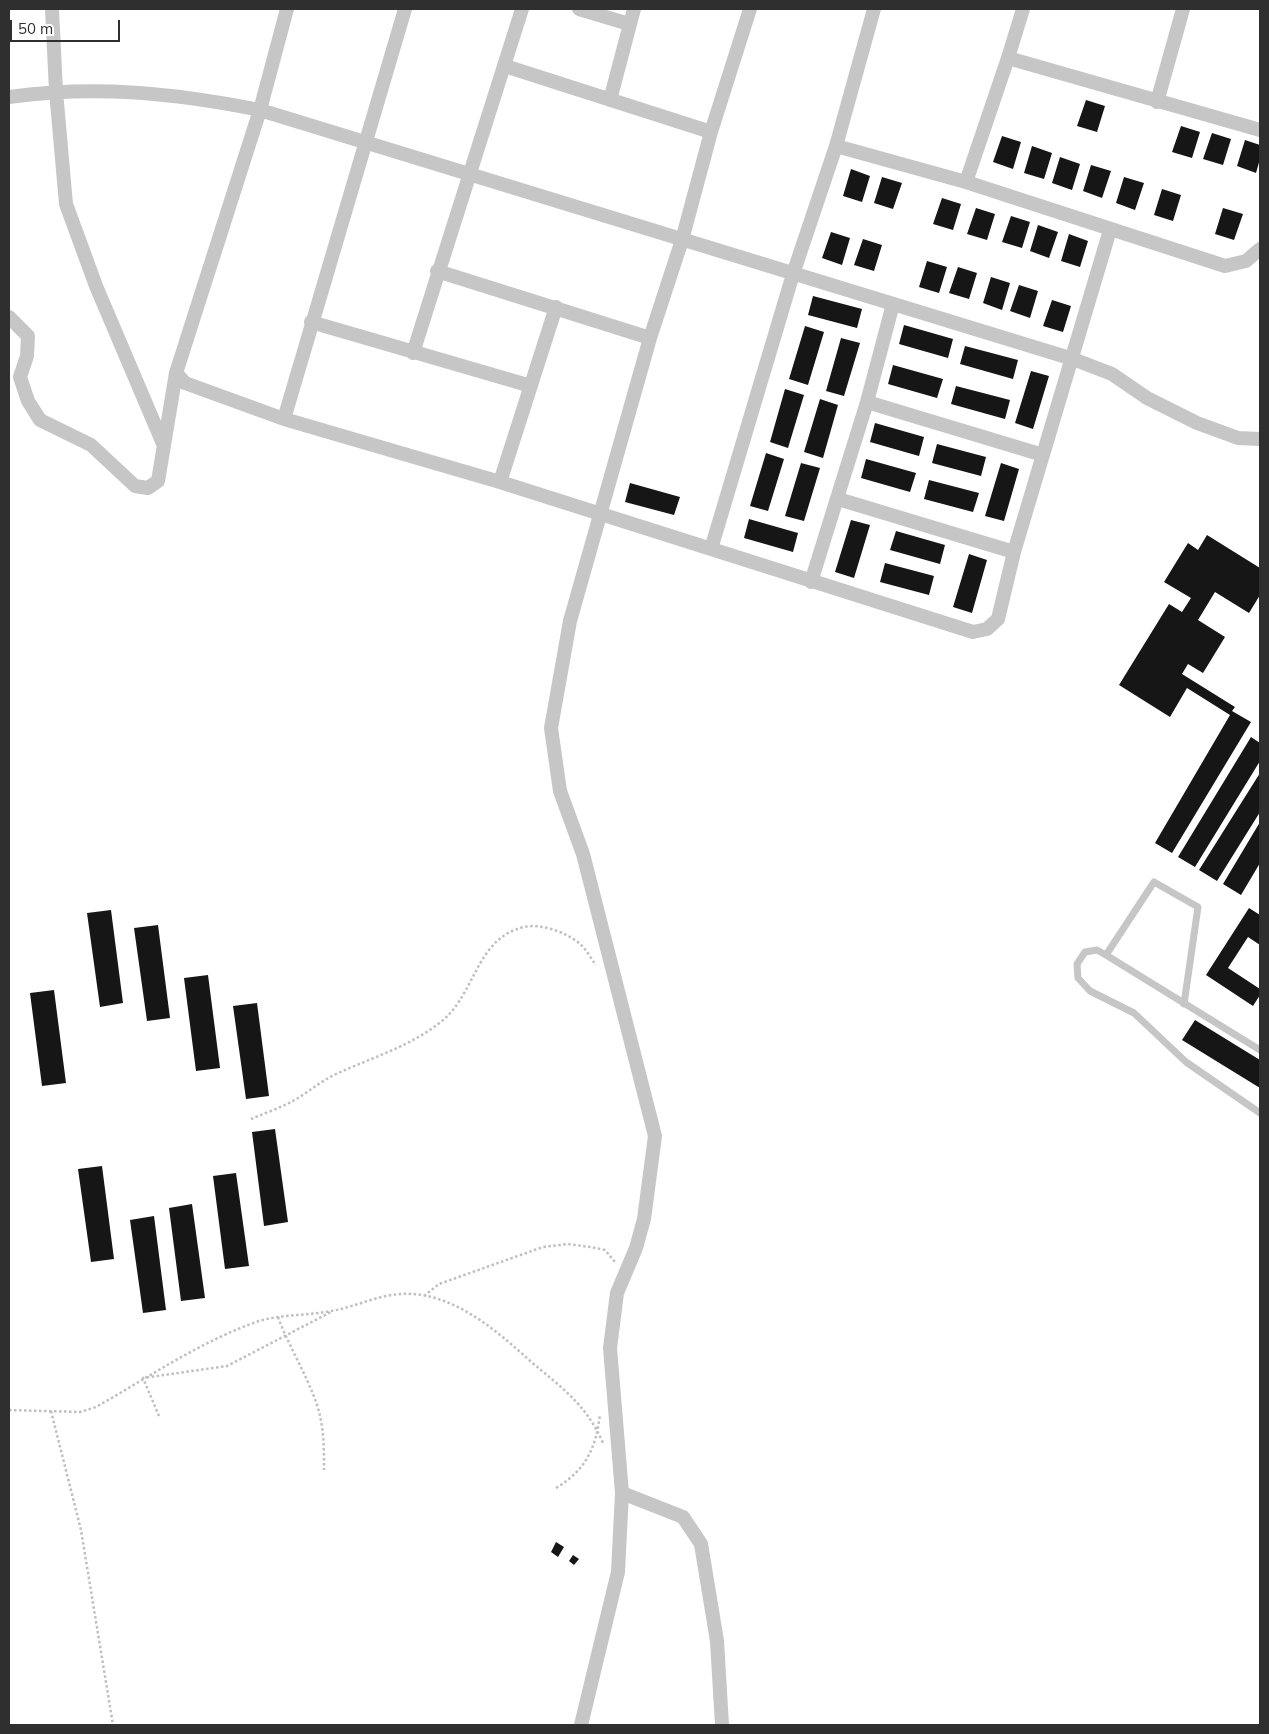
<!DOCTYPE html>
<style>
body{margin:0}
#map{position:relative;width:1269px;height:1734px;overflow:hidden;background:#fff;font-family:Mulish,sans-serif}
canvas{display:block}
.frame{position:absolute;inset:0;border:10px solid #2f2f2f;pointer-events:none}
.scale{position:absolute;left:10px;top:20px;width:110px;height:22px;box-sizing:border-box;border:2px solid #2f2f2f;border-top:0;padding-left:6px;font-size:15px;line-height:18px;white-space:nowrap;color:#2f2f2f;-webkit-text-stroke:4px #fff;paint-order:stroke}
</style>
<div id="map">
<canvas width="1269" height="1734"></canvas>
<div class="frame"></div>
<div class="scale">50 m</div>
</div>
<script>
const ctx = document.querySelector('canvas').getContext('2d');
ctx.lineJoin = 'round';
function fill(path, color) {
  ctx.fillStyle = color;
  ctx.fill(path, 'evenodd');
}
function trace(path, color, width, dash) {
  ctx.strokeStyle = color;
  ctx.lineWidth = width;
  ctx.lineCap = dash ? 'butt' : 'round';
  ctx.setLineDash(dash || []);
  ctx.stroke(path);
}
fill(new Path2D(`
 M 1086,100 L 1105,106 L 1097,132 L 1077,126 Z
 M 1181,126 L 1200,132 L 1192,158 L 1172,152 Z
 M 1212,133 L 1231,139 L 1223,165 L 1203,159 Z
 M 1002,136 L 1021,142 L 1013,169 L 993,162 Z
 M 1245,140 L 1260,145 L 1260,159 L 1256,173 L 1237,166 Z
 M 1032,146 L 1052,153 L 1044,179 L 1024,173 Z
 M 1060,157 L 1080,164 L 1072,190 L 1052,183 Z
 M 1091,165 L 1111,171 L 1102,198 L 1083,191 Z
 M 851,169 L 870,176 L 862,202 L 843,196 Z
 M 882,177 L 902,183 L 893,209 L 874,203 Z
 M 1124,177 L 1144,183 L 1135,210 L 1116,203 Z
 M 1162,189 L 1181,195 L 1173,221 L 1154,215 Z
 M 942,198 L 961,204 L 953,230 L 933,224 Z
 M 976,208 L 995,214 L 987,240 L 967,234 Z
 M 1223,208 L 1243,214 L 1234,240 L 1215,234 Z
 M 1011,216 L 1030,222 L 1022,248 L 1002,242 Z
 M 1038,225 L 1058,232 L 1049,258 L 1030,251 Z
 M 831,232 L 850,238 L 842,265 L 822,258 Z
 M 1069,234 L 1088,241 L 1080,267 L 1061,261 Z
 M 863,239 L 882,245 L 874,271 L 854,265 Z
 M 927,261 L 947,267 L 939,293 L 919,287 Z
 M 958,267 L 977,273 L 969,299 L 949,293 Z
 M 991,277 L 1010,283 L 1002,310 L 983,303 Z
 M 1019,285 L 1038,291 L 1030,318 L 1010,311 Z
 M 813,296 L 862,309 L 857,328 L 808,315 Z
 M 1052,300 L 1071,306 L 1063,332 L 1043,326 Z
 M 904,325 L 953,339 L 948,358 L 899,344 Z
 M 805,326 L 824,332 L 808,385 L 789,379 Z
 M 841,338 L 860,343 L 844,396 L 826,391 Z
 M 965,346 L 1018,360 L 1013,379 L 960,364 Z
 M 893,365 L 943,379 L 937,398 L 888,384 Z
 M 1031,371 L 1049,376 L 1033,429 L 1015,423 Z
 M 956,386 L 1010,400 L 1005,419 L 951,404 Z
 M 785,389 L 804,395 L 788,448 L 770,442 Z
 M 820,399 L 838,405 L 823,458 L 804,452 Z
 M 875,423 L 924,437 L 919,456 L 870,442 Z
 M 937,444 L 986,457 L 981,476 L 932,463 Z
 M 766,453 L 784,459 L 768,511 L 750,506 Z
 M 866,459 L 916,473 L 910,492 L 861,478 Z
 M 801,463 L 820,468 L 804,521 L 785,516 Z
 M 1001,463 L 1019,469 L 1004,521 L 985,516 Z
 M 929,480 L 979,493 L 973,512 L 924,499 Z
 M 630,483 L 680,497 L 674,515 L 625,502 Z
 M 749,519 L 798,533 L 793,552 L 744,538 Z
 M 851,520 L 870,525 L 854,578 L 835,572 Z
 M 896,531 L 945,545 L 940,564 L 890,550 Z
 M 1207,535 L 1260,568 L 1260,595 L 1249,613 L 1215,592 L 1198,620 L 1225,637 L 1203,673 L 1188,664 L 1182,674 L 1235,707 L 1232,711 L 1251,722 L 1172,853 L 1155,843 L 1230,715 L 1187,688 L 1170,717 L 1119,685 L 1169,604 L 1182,612 L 1191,598 L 1164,582 L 1188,543 L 1198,550 Z
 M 969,554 L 987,560 L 972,613 L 953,607 Z
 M 885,563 L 934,576 L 929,595 L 880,582 Z
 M 1251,737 L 1260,743 L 1260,761 L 1195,867 L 1178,857 Z
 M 1260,773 L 1260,812 L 1217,881 L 1199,870 Z
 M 1260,822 L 1260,863 L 1241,895 L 1223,884 Z
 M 1249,908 L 1260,915 L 1260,945 L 1248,937 L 1228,968 L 1260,989 L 1260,995 L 1253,1006 L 1206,975 Z
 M 111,910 L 123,1003 L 100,1007 L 87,913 Z
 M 158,925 L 170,1018 L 147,1021 L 134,928 Z
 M 208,975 L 220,1068 L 196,1071 L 184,978 Z
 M 54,990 L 66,1083 L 42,1086 L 30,993 Z
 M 257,1003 L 269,1096 L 246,1099 L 233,1006 Z
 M 1195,1020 L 1260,1060 L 1260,1088 L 1182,1040 Z
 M 275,1129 L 288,1222 L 264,1226 L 252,1132 Z
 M 102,1166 L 114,1259 L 91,1262 L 78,1169 Z
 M 236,1173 L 249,1266 L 225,1269 L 213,1176 Z
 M 192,1204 L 205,1298 L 181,1301 L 169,1208 Z
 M 154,1216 L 166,1310 L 143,1313 L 130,1220 Z
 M 556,1542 L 564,1547 L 558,1557 L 551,1552 Z
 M 573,1555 L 579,1559 L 574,1565 L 569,1561 Z`), '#161616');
trace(new Path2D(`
 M 251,1119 C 263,1114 277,1109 289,1103 C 305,1095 318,1083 334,1075 C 370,1058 410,1047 442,1021 C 476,993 476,938 524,927 C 541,923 568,933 580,944 C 587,950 591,959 596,965
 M 424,1296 L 439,1284 L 543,1247 L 568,1244 L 590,1247 L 605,1250 L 615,1262
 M 278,1317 C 289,1347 307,1375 317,1405 C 324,1426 324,1448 324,1470
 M 9,1410 L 80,1412 L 96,1407 C 149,1377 198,1343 256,1322 C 280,1314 306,1316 331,1311 C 350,1308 367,1300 386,1296 C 442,1284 489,1324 528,1359 C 560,1387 585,1402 603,1443
 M 51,1411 L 81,1530 L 113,1725
 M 159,1416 L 143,1378 L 227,1366 L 331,1312
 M 556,1488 C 586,1470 596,1448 600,1414`), '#bfbfbf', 2.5, [2.5, 2.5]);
trace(new Path2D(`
 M 1106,955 L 1097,950 L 1085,952 L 1077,964 L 1078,978 L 1090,991 L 1134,1013 L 1186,1062 L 1260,1113
 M 1184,1004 L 1198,907 L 1154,882 L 1106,955 L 1260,1050`), '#c6c6c6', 7);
trace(new Path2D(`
 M 52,9 L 56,91 L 66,204 L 96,286 L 164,446
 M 579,9 L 629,24
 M 1008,58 L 1260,130
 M 505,66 L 711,132
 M 9,97 C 96,85 174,93 260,110 L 1073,359 L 1112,374 L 1147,398 L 1197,423 L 1238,438 L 1260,439
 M 610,100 L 634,9
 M 1157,102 L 1183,9
 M 836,146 L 966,182 L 1225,266 L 1246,261 L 1260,249
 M 966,182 L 1008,58 L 1023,9
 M 437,271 L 650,338
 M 9,317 L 28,336 L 27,356 L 20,377 L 28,401 L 40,420 L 91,445 L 135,486 L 148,488 L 158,481 L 176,373 L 260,110 L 287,9
 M 311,322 L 531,386
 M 413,353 L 522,9
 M 176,373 L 185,383 L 284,419 L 500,482 L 973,632 L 987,629 L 998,619 L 1014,552 L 1110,230
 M 867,402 L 1043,455
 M 284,419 L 405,9
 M 500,482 L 556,307
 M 838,499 L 1014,552
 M 711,549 L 793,274 L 836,146 L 874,9
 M 811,582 L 867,402 L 893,304
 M 622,1493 L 683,1517 L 701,1544 L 717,1641 L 722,1725
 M 581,1725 L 618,1572 L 622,1493 L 610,1348 L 617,1293 L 636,1248 L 644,1219 L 655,1136 L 583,854 L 560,791 L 551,728 L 570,621 L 650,338 L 682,240 L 711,132 L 750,9`), '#c6c6c6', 14);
</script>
